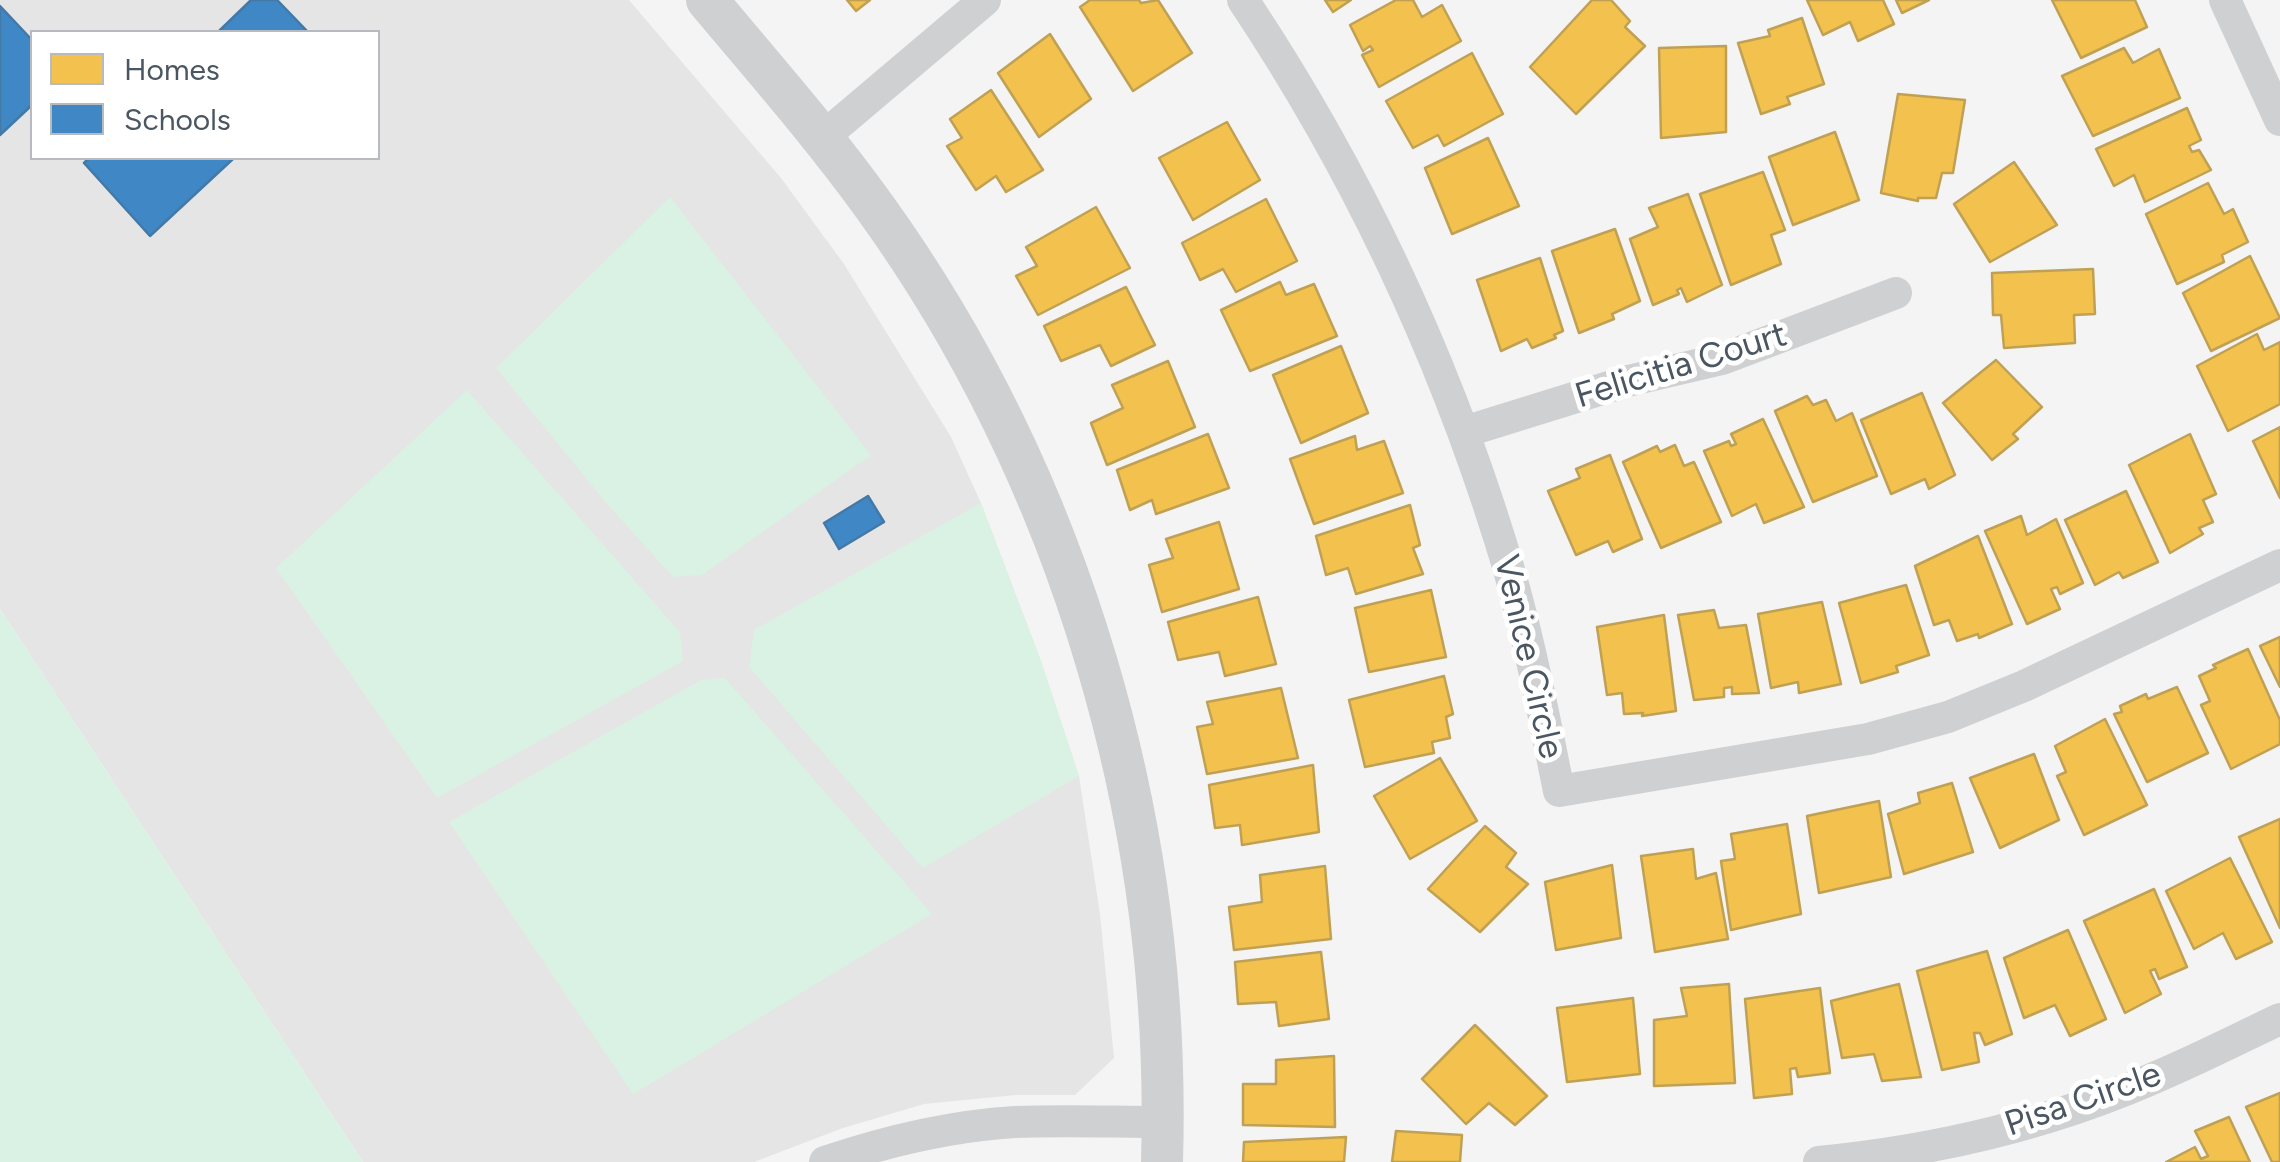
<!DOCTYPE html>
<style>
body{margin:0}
#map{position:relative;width:2280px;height:1162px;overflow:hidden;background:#f4f4f4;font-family:Figtree,sans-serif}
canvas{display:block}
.legend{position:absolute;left:30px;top:30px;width:350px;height:130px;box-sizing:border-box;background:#fff;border:2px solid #b7bbc0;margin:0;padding:12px 18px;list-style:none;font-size:30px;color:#4a5661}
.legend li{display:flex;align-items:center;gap:20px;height:50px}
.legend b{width:50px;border:2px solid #b7bbc0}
</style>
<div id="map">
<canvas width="2280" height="1162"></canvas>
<ul class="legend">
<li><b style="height:28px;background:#f2c14e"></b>Homes</li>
<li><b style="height:28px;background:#3f88c5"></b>Schools</li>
</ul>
</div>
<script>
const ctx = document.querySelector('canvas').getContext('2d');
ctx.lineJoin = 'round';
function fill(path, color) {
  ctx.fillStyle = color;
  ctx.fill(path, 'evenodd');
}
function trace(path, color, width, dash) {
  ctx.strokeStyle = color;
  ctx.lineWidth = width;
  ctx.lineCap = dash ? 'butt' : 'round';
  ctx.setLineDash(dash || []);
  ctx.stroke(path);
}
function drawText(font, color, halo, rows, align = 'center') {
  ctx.font = font + ' Figtree,sans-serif';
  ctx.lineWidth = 10;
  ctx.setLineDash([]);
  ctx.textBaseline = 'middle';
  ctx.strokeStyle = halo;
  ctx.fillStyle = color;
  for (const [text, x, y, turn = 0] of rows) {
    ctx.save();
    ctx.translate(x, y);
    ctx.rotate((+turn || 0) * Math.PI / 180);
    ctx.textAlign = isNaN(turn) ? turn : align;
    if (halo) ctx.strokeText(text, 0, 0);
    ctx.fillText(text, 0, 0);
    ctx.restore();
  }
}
fill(new Path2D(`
 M 0,0 L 629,0 L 781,178 L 844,264 L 951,437 L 981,503 L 1041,661 L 1079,776 L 1100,914 L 1114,1058 L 1075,1095 L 1016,1095 L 924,1104 L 843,1128 L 754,1162 L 363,1162 L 0,609 ZM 32,32 L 378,32 L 378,158 L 32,158 Z`), '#e6e5e6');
fill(new Path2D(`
 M 670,197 L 871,455 L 702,575 L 673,577 L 608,505 L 496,368 Z
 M 467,390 L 680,632 L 683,661 L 437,798 L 276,568 Z
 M 981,503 L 1041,661 L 1079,776 L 923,868 L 749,667 L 754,630 Z
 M 0,609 L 363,1162 L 0,1162 Z
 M 725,678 L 932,914 L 633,1094 L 449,822 L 701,680 Z`), '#d9f2e3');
const homes = new Path2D(`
 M 847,0 L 870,0 L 856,11 Z
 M 1090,0 L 1139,0 L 1141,3 L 1158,0 L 1192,53 L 1133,91 L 1080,7 Z
 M 1325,0 L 1351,0 L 1333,12 Z
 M 1396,0 L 1413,0 L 1422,17 L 1442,5 L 1461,41 L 1379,87 L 1362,55 L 1373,50 L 1370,46 L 1363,51 L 1350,25 Z
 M 1592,0 L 1611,0 L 1630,21 L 1625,27 L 1645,46 L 1576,114 L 1530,67 Z
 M 1807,0 L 1883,0 L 1894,24 L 1858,41 L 1850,22 L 1823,35 Z
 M 1896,0 L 1929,0 L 1902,13 Z
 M 2052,0 L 2135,0 L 2147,27 L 2081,58 Z
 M 1802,18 L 1824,84 L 1787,97 L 1790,104 L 1761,114 L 1738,43 L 1770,36 L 1768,30 Z
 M 1050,34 L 1091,99 L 1039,137 L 998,73 Z
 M 1726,46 L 1726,132 L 1661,138 L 1659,48 Z
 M 2124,48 L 2133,63 L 2159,49 L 2180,98 L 2093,136 L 2062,76 Z
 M 1472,53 L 1503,114 L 1444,146 L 1438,135 L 1413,148 L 1386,101 Z
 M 991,90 L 1043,170 L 1006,192 L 996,176 L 976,190 L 947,146 L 962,138 L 950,119 Z
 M 1898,94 L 1965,100 L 1953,173 L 1942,173 L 1936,198 L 1918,198 L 1918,201 L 1881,193 Z
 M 2187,108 L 2201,140 L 2189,146 L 2192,152 L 2199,150 L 2211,170 L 2145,202 L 2134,175 L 2114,186 L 2096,149 Z
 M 1227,122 L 1260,180 L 1193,220 L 1159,158 Z
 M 1835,132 L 1859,200 L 1793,225 L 1769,157 Z
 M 1488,138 L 1519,206 L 1452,234 L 1425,168 Z
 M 2014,162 L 2057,225 L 1990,262 L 1954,204 Z
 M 1763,172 L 1785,230 L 1771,235 L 1781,264 L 1731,285 L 1700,194 Z
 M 2208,183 L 2224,214 L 2233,209 L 2248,242 L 2222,255 L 2224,262 L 2177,284 L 2146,214 Z
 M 1688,194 L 1722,285 L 1687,302 L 1681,288 L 1677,290 L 1679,294 L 1653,305 L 1630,239 L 1658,227 L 1649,208 Z
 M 1266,199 L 1297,261 L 1236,292 L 1223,269 L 1200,280 L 1182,243 Z
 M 1096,207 L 1130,268 L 1038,315 L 1016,276 L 1037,266 L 1026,247 Z
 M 1615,229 L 1640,301 L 1612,314 L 1614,319 L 1579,333 L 1552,251 Z
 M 2250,256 L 2280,318 L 2211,351 L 2183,293 Z
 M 1540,258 L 1563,331 L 1554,335 L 1556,338 L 1532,348 L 1527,339 L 1501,351 L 1477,280 Z
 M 2093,269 L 2095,314 L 2074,315 L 2075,343 L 2004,348 L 2001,315 L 1993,315 L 1992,273 Z
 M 1280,282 L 1286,295 L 1314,284 L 1337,336 L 1250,371 L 1221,310 Z
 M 1126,287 L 1155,345 L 1111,366 L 1100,345 L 1061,361 L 1044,326 Z
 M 2257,334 L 2264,350 L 2280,342 L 2280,404 L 2228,431 L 2197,366 Z
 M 1341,346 L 1368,413 L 1301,443 L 1273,375 Z
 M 1996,360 L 2042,407 L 2013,434 L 2018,439 L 1992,460 L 1943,403 Z
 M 1168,361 L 1195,427 L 1107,465 L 1091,423 L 1123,408 L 1112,385 Z
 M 1922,393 L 1955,475 L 1929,489 L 1925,479 L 1891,494 L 1861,420 Z
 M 1807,396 L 1813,405 L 1826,400 L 1836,421 L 1852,413 L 1877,476 L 1813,502 L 1775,411 Z
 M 1763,419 L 1804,507 L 1764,523 L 1756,504 L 1732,516 L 1704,451 L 1729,441 L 1731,446 L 1736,444 L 1731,434 Z
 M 2280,427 L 2280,498 L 2253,441 Z
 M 1208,434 L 1229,488 L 1156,514 L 1152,500 L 1130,510 L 1117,470 Z
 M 2190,434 L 2216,494 L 2203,500 L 2213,522 L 2199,528 L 2203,534 L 2170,553 L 2129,465 Z
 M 1355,436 L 1357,450 L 1384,441 L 1403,493 L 1314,524 L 1290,459 Z
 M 1675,445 L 1684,466 L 1694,462 L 1721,522 L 1661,548 L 1623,462 L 1657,446 L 1660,452 Z
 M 1610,455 L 1642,539 L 1613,552 L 1608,541 L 1576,555 L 1548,491 L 1580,478 L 1576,469 Z
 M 2126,491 L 2158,562 L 2123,578 L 2119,572 L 2095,585 L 2065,520 Z
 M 1410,505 L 1420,545 L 1413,548 L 1423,574 L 1356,594 L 1348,568 L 1326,575 L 1316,536 Z
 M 2021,516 L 2027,535 L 2056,519 L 2083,583 L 2060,594 L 2057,587 L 2051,589 L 2060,609 L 2027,624 L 1985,531 Z
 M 1219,522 L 1239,589 L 1162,612 L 1149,565 L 1173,558 L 1166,539 Z
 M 1978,536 L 2012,624 L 1979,638 L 1978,634 L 1957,641 L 1949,620 L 1934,625 L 1915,566 Z
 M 1906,585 L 1929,655 L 1896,666 L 1898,672 L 1861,683 L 1839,603 Z
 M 1431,590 L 1446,657 L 1369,672 L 1355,608 Z
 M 1258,597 L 1276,664 L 1225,676 L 1219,652 L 1178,660 L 1168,622 Z
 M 1822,602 L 1841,684 L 1799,693 L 1798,682 L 1771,688 L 1758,614 Z
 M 1714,610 L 1719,628 L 1746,625 L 1759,693 L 1732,694 L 1732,687 L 1724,688 L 1724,697 L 1694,700 L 1678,615 Z
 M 1664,615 L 1676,711 L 1642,716 L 1643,713 L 1624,714 L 1622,693 L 1607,695 L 1597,627 Z
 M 2280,637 L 2280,687 L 2260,646 Z
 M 2248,649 L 2280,720 L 2280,744 L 2231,769 L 2201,705 L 2210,701 L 2199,676 L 2216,668 L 2213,665 Z
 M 1444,676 L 1453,714 L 1446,717 L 1450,738 L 1432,742 L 1434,753 L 1365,767 L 1349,700 Z
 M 2177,687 L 2208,753 L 2147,782 L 2114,714 L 2122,712 L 2120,706 L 2146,694 L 2148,699 Z
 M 1281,688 L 1298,758 L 1207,774 L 1197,727 L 1213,724 L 1207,702 Z
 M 2105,719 L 2147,805 L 2084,835 L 2057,776 L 2066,772 L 2055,746 Z
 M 2034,754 L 2059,820 L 2000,848 L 1970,778 Z
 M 1440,758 L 1477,821 L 1410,859 L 1374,796 Z
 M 1313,765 L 1319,832 L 1242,845 L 1240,825 L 1215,828 L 1209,785 Z
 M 1952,783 L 1973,852 L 1904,874 L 1888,814 L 1920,803 L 1918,793 Z
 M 1879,801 L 1891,877 L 1819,893 L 1807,816 Z
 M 2280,819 L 2280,928 L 2239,837 Z
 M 1787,824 L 1801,914 L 1731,930 L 1721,861 L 1735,859 L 1731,834 Z
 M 1485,826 L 1516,853 L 1506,867 L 1528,884 L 1480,932 L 1428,889 Z
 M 1693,849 L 1696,879 L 1716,873 L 1728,939 L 1655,952 L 1641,856 Z
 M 2230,858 L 2272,942 L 2236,959 L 2223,933 L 2194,949 L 2166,891 Z
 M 1612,865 L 1621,938 L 1556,950 L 1545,882 Z
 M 1325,866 L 1331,939 L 1234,950 L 1229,907 L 1262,902 L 1260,875 Z
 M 2154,889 L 2187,967 L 2159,979 L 2155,969 L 2150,971 L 2161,994 L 2125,1013 L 2084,921 Z
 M 2068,930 L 2106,1019 L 2070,1036 L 2055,1005 L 2024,1018 L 2004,958 Z
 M 1987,951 L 2012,1034 L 1985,1045 L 1980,1033 L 1974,1033 L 1979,1062 L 1942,1070 L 1917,971 Z
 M 1321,952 L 1329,1019 L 1279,1026 L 1276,1002 L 1238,1004 L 1235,962 Z
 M 1729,984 L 1735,1083 L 1654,1086 L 1654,1020 L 1687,1016 L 1681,988 Z
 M 1899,984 L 1921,1077 L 1882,1081 L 1874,1054 L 1842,1058 L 1831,1001 Z
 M 1820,988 L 1830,1073 L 1798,1077 L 1796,1068 L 1790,1069 L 1792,1094 L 1754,1098 L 1745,999 Z
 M 1633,998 L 1640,1074 L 1567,1082 L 1557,1008 Z
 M 1475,1025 L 1547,1096 L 1515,1125 L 1489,1103 L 1466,1124 L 1422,1079 Z
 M 1334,1056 L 1335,1127 L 1243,1125 L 1243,1084 L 1276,1084 L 1276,1060 Z
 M 2280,1093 L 2280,1162 L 2272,1162 L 2246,1107 Z
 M 2229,1117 L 2250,1162 L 2166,1162 L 2195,1147 L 2201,1159 L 2208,1156 L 2195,1131 Z
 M 1396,1131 L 1462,1135 L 1460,1162 L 1392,1162 Z
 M 1346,1137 L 1344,1162 L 1243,1162 L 1244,1142 Z`);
fill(homes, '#f2c14e');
trace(homes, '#c0a154', 2.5);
const schools = new Path2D(`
 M 251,0 L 277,0 L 308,32 L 218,32 Z
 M 0,6 L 32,40 L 32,105 L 0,135 Z
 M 89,158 L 234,158 L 150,236 L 84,163 Z
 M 868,496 L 884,522 L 839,549 L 824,523 Z`);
fill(schools, '#3f88c5');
trace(schools, '#4279a7', 2.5);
trace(new Path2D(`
 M 1243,0 C 1355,168 1440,348 1500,540 C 1526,622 1542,707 1559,791 L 1868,739 L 1948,717 L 2024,686 L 2280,565
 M 2225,0 L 2280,120
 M 822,138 L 985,0
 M 1464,432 L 1628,381 L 1722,359 L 1896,293
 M 825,1162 C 887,1141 950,1126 1015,1122 C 1064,1120 1114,1122 1163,1122
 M 1819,1162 C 1932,1151 2049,1124 2154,1078 C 2197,1060 2238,1039 2280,1019`), '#ced0d2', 32);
trace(new Path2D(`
 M 707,0 C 764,68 822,134 874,206 C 1072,480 1172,825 1162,1162`), '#ced0d2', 42);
drawText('35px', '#4a5661', '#fff', [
 ["Felicitia Court",1681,366,-17],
 ["Venice Circle",1528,657,77],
 ["Pisa Circle",2083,1100,-19]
]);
</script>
